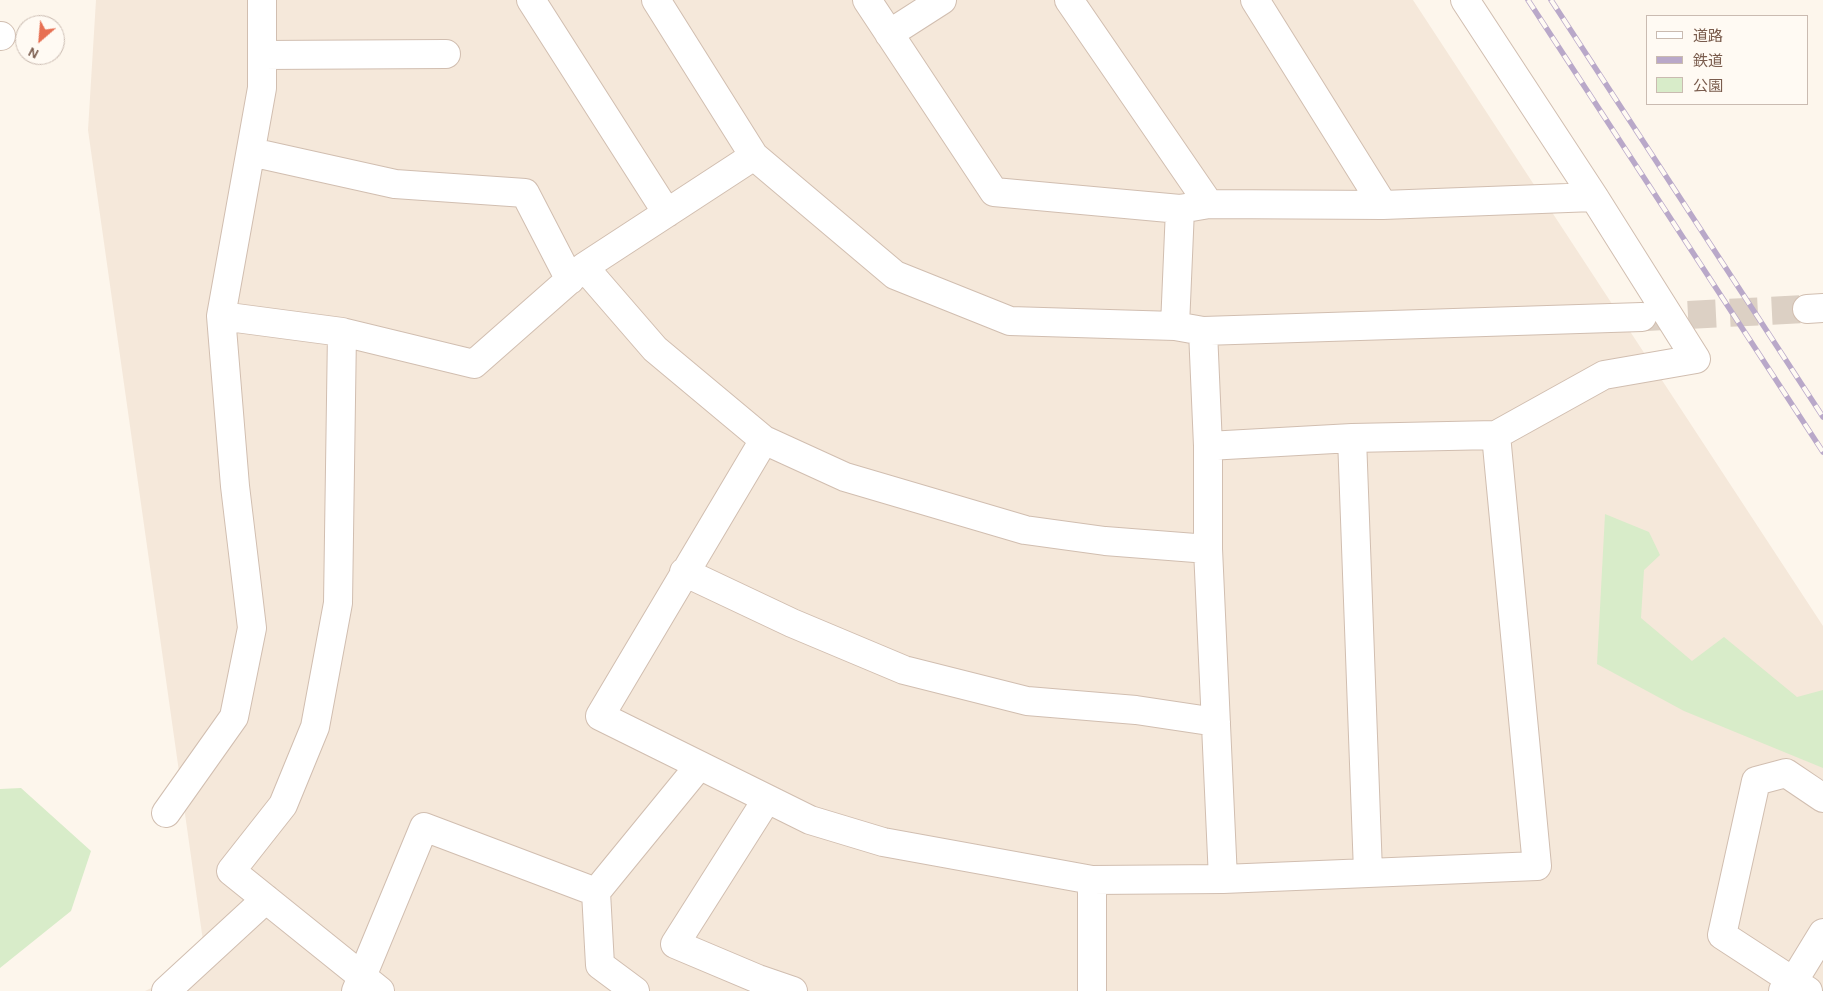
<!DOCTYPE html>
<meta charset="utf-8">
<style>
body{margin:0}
#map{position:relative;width:1823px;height:991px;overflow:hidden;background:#fdf6ec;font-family:Karla,"Noto Sans JP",sans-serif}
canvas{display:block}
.legend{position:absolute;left:1646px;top:15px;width:162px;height:90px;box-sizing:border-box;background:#fffaf3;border:1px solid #cabbb1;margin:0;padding:6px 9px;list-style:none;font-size:15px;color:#7a5c4d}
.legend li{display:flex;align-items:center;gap:10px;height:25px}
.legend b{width:25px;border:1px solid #cabbb1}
.north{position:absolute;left:15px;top:15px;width:50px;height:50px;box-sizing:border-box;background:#fffaf3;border:1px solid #cabbb1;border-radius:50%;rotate:207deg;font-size:14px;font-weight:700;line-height:20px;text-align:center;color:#7a5c4d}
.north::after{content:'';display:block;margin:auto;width:18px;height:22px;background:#e76f51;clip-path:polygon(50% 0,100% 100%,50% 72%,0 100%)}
</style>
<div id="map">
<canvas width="1823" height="991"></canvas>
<ul class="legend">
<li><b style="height:6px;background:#fff"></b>道路</li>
<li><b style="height:6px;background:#b9a8c9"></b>鉄道</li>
<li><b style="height:14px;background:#d8ecc9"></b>公園</li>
</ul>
<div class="north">N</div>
</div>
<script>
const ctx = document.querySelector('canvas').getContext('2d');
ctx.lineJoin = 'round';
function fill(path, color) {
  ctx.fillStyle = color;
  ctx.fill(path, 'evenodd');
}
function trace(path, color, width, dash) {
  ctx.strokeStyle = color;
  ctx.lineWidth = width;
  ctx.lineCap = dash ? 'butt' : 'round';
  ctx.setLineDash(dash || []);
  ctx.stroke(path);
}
fill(new Path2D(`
 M 96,0 L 1413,0 L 1823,626 L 1823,991 L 145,991 L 206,962 L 88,130 Z`), '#f5e8da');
fill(new Path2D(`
 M 1605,514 L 1649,532 L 1660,555 L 1644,570 L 1641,618 L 1692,661 L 1724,637 L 1797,697 L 1823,690 L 1823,768 L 1684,711 L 1597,664 Z
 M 21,788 L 91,851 L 71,911 L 0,968 L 0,789 Z`), '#d8ecc9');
trace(new Path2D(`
 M 1646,317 L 1807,309`), '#dcd0c4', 28, [28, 14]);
const minor = new Path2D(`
 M 531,0 L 667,213
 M 656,0 L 754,156 L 895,275 L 1010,321 L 1175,326 L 1203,331 L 1642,317
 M 867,0 L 994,192 L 1180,209 L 1209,204 L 1383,205 L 1594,197
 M 1069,0 L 1209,204
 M 1255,0 L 1383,205
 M 1465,0 L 1594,197 L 1696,359 L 1604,375 L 1496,435
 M 889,34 L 942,0
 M 0,36 L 1,36
 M 262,55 L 446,54
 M 251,152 L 395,184 L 525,193 L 570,280
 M 754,156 L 584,267 L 655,349 L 764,440 L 845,477 L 1025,530 L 1105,541 L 1208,549
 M 1807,309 L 1823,308
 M 221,316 L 342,332 L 338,603 L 315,727 L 283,805 L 231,871 L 380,991
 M 1175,326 L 1180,209
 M 1203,331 L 1208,446 L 1208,549 L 1223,879
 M 342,332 L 474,364 L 583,268
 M 1352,438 L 1368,872
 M 764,440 L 600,716 L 810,820 L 883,842 L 1092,880 L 1223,879 L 1537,866 L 1496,435 L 1352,438 L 1208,446
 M 684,572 L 792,623 L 904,670 L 1027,701 L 1136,710 L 1216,722
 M 767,799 L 675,944 L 758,979 L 793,991
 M 166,813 L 234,717 L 252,628 L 235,486 L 221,316 L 262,88 L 262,0
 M 166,991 L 266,899
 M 356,991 L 424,827 L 596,892
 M 635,991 L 600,965 L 596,892 L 699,766
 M 1092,991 L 1092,880
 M 1783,991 L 1793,982 L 1823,933
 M 1808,991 L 1722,935 L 1756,781 L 1786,773 L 1823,798`);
trace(minor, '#d1beb0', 30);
trace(minor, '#fff', 28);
const rail = new Path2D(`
 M 1528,0 L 1823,452
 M 1551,0 L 1823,417`);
trace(rail, '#b9a8c9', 5.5);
trace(rail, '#fffaf3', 4, [11]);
</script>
